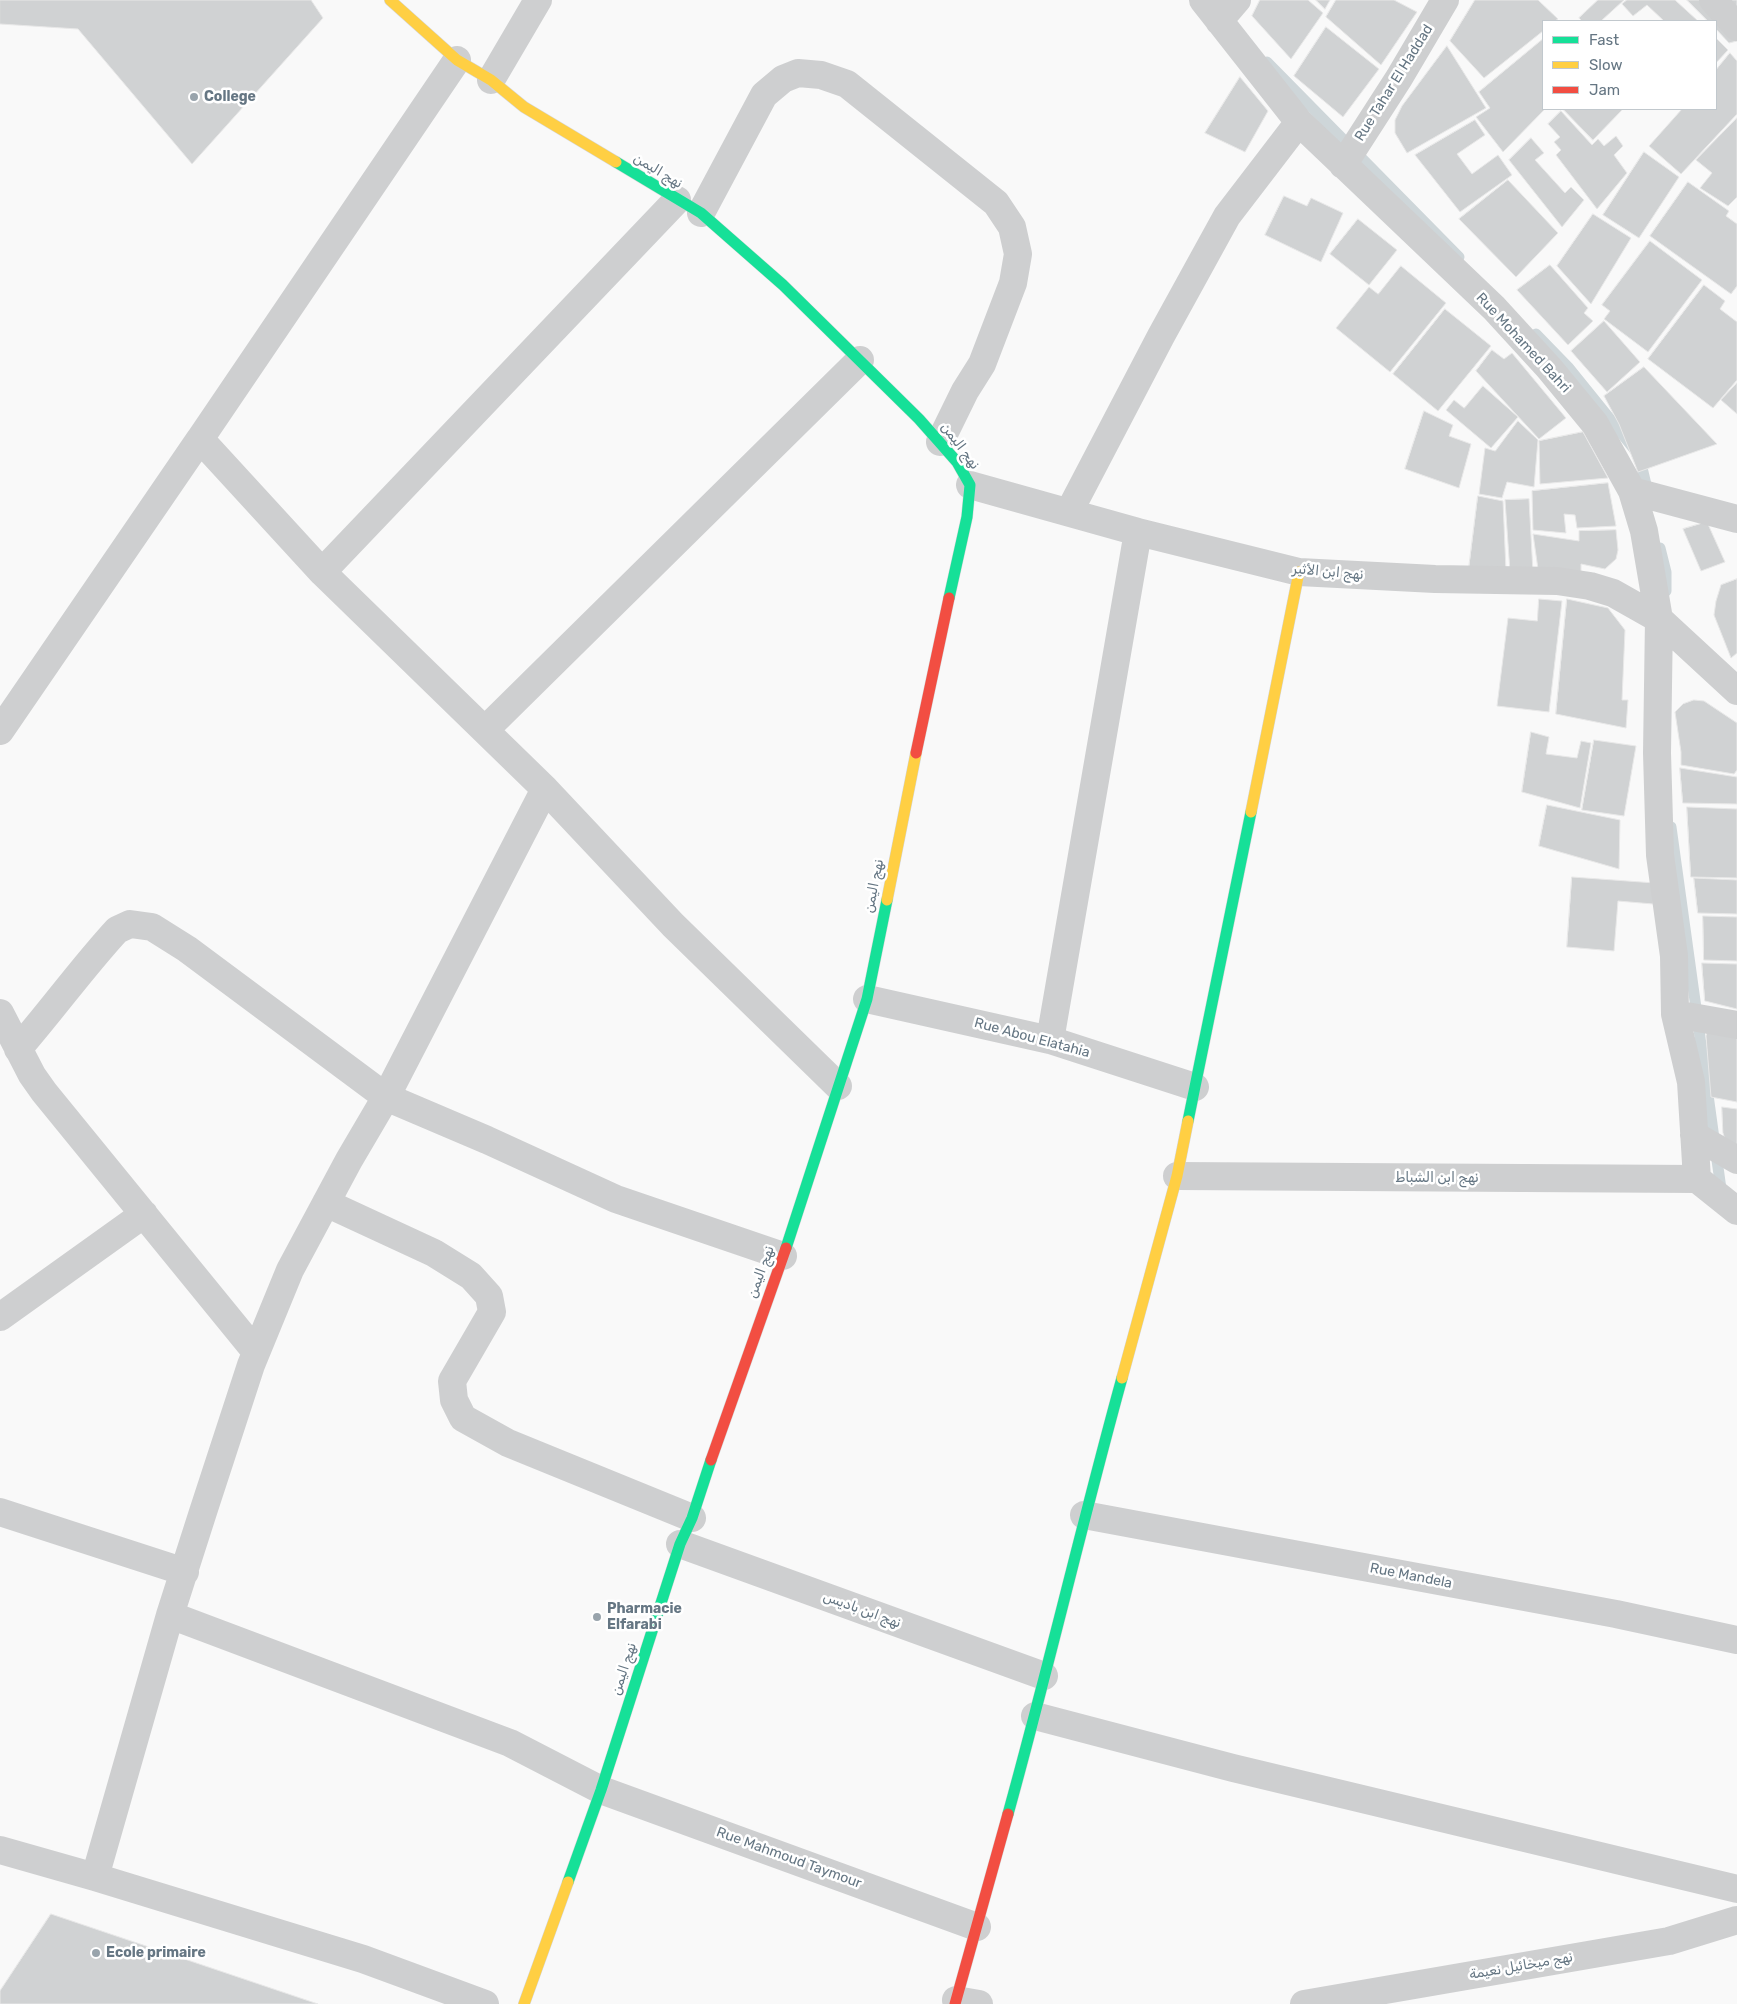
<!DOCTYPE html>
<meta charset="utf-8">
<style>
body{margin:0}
#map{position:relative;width:1737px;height:2004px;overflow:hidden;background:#f9f9f9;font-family:Rubik,sans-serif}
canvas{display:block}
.legend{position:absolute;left:1542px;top:20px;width:175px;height:90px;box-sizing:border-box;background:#fff;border:1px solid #c1c8cd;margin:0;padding:6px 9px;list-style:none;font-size:15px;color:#657683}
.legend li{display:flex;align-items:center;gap:10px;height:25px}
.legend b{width:25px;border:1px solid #c1c8cd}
</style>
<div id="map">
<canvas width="1737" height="2004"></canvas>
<ul class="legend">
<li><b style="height:6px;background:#16e098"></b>Fast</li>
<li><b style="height:6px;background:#ffcf43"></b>Slow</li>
<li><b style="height:6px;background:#f24e42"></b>Jam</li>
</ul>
</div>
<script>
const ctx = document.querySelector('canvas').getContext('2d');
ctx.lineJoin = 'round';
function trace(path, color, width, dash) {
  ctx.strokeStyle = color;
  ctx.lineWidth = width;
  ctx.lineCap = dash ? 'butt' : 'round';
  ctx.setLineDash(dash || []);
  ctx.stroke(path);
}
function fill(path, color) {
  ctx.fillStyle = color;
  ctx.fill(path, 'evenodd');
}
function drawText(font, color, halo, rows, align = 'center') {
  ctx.font = font + ' Rubik,"Noto Naskh Arabic",sans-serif';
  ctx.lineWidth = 5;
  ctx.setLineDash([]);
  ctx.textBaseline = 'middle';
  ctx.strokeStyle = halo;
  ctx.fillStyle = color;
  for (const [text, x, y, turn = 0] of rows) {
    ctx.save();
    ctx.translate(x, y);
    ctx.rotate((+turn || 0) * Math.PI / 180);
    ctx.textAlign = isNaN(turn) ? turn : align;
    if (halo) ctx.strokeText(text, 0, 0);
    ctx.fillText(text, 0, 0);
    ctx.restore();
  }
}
trace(new Path2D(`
 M 1267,62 L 1459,257
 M 1536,334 L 1568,367 L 1639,455 L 1648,493
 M 1660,548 L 1666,572 L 1666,591
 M 1671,827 L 1721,1189 L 1724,1191`), '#ced6d9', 11);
const building = new Path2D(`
 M 0,0 L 311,0 L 323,18 L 192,164 L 78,29 L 0,24 Z
 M 1260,0 L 1308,0 L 1323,13 L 1291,59 L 1252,16 Z
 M 1316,0 L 1330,0 L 1325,9 Z
 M 1336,0 L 1394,0 L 1417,12 L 1381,65 L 1326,17 Z
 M 1475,0 L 1538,0 L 1558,19 L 1555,21 L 1543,21 L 1543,31 L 1484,78 L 1450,41 Z
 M 1598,0 L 1624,0 L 1601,21 L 1582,21 L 1579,18 Z
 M 1627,0 L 1675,0 L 1698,21 L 1664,21 L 1647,5 L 1633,16 L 1622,4 Z
 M 1687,0 L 1737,0 L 1737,41 L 1729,43 L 1716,29 L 1716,21 L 1708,21 Z
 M 1326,27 L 1379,69 L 1343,117 L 1294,76 Z
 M 1716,38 L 1728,50 L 1716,63 Z
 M 1543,39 L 1545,109 L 1503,152 L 1476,117 L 1490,108 L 1479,92 Z
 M 1447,46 L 1486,108 L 1407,153 L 1395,133 L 1395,120 L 1402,106 Z
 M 1730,53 L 1737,61 L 1737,114 L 1681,174 L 1649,146 L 1682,109 L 1716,109 L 1716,70 Z
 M 1240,77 L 1268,111 L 1245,152 L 1205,133 Z
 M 1563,109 L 1623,109 L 1593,140 Z
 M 1561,111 L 1592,145 L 1598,139 L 1604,146 L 1616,136 L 1623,146 L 1614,155 L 1627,173 L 1597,209 L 1556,155 L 1561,150 L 1554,142 L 1560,137 L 1548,124 Z
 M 1737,118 L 1737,197 L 1728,206 L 1700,188 L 1712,173 L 1696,160 Z
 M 1475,120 L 1485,135 L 1457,154 L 1472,174 L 1498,155 L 1512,175 L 1460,212 L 1415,155 Z
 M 1531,138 L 1544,153 L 1535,160 L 1565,193 L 1571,187 L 1584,200 L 1562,227 L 1509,160 Z
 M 1644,152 L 1679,177 L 1639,238 L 1603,215 Z
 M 1508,180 L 1558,233 L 1516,277 L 1459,219 Z
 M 1688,182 L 1729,211 L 1726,216 L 1737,224 L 1737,286 L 1731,294 L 1650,236 Z
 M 1284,196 L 1307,206 L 1311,198 L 1343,213 L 1321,262 L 1265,235 Z
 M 1593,214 L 1631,238 L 1591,304 L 1557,266 Z
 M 1358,219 L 1397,250 L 1369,285 L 1330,254 Z
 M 1650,241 L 1702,280 L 1648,352 L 1604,319 L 1610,311 L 1602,305 Z
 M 1550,265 L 1588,308 L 1584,313 L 1593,321 L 1568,345 L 1517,290 Z
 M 1401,266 L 1446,303 L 1390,372 L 1336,328 L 1369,287 L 1378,294 Z
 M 1704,285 L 1725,301 L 1720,309 L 1737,322 L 1737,380 L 1713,408 L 1648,359 Z
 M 1445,309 L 1491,346 L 1438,411 L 1393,374 Z
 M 1604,321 L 1640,362 L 1607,392 L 1571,351 Z
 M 1492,350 L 1504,359 L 1512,353 L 1566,418 L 1539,439 L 1476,371 Z
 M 1644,367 L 1717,444 L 1638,472 L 1619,424 L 1604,396 Z
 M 1737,383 L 1737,414 L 1721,400 Z
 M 1483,386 L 1518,417 L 1491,448 L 1446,410 L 1454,400 L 1464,408 Z
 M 1424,411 L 1453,425 L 1449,436 L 1471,444 L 1459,488 L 1405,469 Z
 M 1518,421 L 1538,440 L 1534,487 L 1507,482 L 1502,498 L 1479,494 L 1485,448 L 1495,451 Z
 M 1583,432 L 1608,478 L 1540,484 L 1539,441 Z
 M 1608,483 L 1616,526 L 1577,528 L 1575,515 L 1564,514 L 1566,533 L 1533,530 L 1532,491 Z
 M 1478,496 L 1503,501 L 1506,571 L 1469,568 Z
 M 1529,499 L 1533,573 L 1510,572 L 1505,500 Z
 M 1707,522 L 1725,562 L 1701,571 L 1683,529 Z
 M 1616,530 L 1618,550 L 1616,559 L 1605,569 L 1581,564 L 1581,575 L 1538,569 L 1533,534 L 1579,541 L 1579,531 Z
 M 1737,579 L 1737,653 L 1731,658 L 1714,615 L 1716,601 L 1721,585 Z
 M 1539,599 L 1562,601 L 1549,712 L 1497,706 L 1508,618 L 1537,621 Z
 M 1567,599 L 1608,608 L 1625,630 L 1622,700 L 1628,700 L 1626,728 L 1556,714 Z
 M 1694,700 L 1704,701 L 1737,723 L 1737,770 L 1734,774 L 1681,765 L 1681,752 L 1675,712 L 1683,704 Z
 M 1531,732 L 1549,737 L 1546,754 L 1577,758 L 1581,741 L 1591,743 L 1580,808 L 1522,792 Z
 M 1594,740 L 1636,746 L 1624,816 L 1582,810 Z
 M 1680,768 L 1737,777 L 1737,804 L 1683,803 Z
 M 1547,805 L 1620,820 L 1619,869 L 1539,846 Z
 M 1687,807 L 1737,809 L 1737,878 L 1691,877 Z
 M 1572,877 L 1655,883 L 1653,904 L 1618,901 L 1614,951 L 1567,947 Z
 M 1694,878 L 1737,880 L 1737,914 L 1698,913 Z
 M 1703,916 L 1737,917 L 1737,961 L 1704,960 Z
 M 1702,963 L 1737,964 L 1737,1009 L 1705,1001 Z
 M 1710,1027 L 1737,1029 L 1737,1102 L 1711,1097 L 1706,1036 Z
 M 1722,1107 L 1737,1109 L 1737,1157 L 1727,1146 L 1723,1133 Z
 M 51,1914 L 318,2004 L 0,2004 L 0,1991 Z`);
fill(building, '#d0d2d3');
trace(building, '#e8e8e8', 1);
const fast = new Path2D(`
 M 616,162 L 701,213 L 783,285 L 919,419 L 957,462 L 970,485 L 967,517 L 949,598
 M 1188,1121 L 1251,812
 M 786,1248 L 867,999 L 887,900
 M 1008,1814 C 1048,1670 1082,1523 1122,1378
 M 568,1882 L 601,1790 L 680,1544 L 692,1518 L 711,1460`);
const slow = new Path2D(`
 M 390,0 L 457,60 L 491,80 L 524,107 L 616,162
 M 1251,812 L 1299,572
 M 887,900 L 916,753
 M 1122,1378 L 1177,1176 L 1188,1121
 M 524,2004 L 568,1882`);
const jam = new Path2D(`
 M 916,753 L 949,598
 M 711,1460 L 786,1248
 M 955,2004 L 1008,1814`);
trace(fast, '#d5d6d7', 12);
trace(slow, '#d5d6d7', 12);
trace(jam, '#d5d6d7', 12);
trace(new Path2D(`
 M 1203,0 L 1299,122 L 1494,308 L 1549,368 L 1595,424 L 1632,491 L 1644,531 L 1659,619 L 1657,753 L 1660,855 L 1674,956 L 1675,1014 L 1691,1082 L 1697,1179
 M 1713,0 L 1737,27
 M 1219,21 L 1237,0
 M 457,60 L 200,439 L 322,572 L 545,789 L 673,925 L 838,1086
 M 491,80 L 538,0
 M 1343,165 L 1399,78 L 1445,0
 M 701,213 L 764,95 L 783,79 L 798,73 L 821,75 L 847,84 L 996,203 L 1012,227 L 1018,254 L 1013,283 L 982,364 L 965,391 L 940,442
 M 970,485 L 1138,532 L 1299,572 L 1435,579 L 1557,581 L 1590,586 L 1613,593 L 1659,619 L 1737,691
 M 1632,491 L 1737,519
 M 1069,512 L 1161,336 L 1227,216 L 1299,122
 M 322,572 L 677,200
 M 485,730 L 860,360
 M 0,731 L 200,439
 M 867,999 L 1050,1040 L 1195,1087
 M 0,1013 L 32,1075 L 44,1092 L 256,1352
 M 1675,1014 L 1737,1025
 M 1050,1040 L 1138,532
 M 18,1049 C 52,1010 82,968 117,930 L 130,924 L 152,927 L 187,949 L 386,1097 L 487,1140 L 616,1199 L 783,1256
 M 1694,1135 L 1737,1160
 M 1177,1176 L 1697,1179
 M 1697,1179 L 1737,1211
 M 326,1203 L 434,1253 L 471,1276 L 489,1296 L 492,1312 L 452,1381 L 454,1400 L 463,1418 L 508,1443 L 692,1518
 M 0,1317 L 144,1214
 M 0,1512 L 185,1572
 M 1084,1515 L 1616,1614 L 1737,1640
 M 680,1544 L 1044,1676
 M 170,1615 L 510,1743 L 601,1790 L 977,1927
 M 1035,1716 L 1233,1768 L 1737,1889
 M 0,1850 L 95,1877 L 363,1959 L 485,2004
 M 95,1877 L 170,1615 L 203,1512 L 251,1365 L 290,1270 L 349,1160 L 386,1097 L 545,789
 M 956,2000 L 979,2004
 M 1304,2004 L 1669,1941 L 1737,1920`), '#cecfd0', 28);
trace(fast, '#16e098', 11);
trace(slow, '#ffcf43', 11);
trace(jam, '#f24e42', 11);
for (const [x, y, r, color] of [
 [194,97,5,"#99a4ac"],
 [597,1617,5,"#99a4ac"],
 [96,1953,5,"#99a4ac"]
]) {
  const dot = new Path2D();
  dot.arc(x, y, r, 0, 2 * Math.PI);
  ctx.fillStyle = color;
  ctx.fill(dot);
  trace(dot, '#fff', 2);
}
drawText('14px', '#657683', '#fff', [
 ["Rue Tahar El Haddad",1394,83,-58],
 ["نهج اليمن",658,171,31],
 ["Rue Mohamed Bahri",1523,343,47],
 ["نهج اليمن",960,446,53],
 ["نهج ابن الأثير",1328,572,5],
 ["نهج اليمن",874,886,-79],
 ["Rue Abou Elatahia",1032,1038,15],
 ["نهج ابن الشباط",1437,1178],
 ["نهج اليمن",761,1272,-70],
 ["Rue Mandela",1411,1576,11],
 ["نهج ابن باديس",862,1610,20],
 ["نهج اليمن",624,1669,-72],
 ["Rue Mahmoud Taymour",789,1858,20],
 ["نهج ميخائيل نعيمة",1521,1966,-10]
]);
drawText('bold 14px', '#657683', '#fff', [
 ["College",204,97],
 ["Pharmacie",607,1609],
 ["Elfarabi",607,1625],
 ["Ecole primaire",106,1953]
], 'left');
</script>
